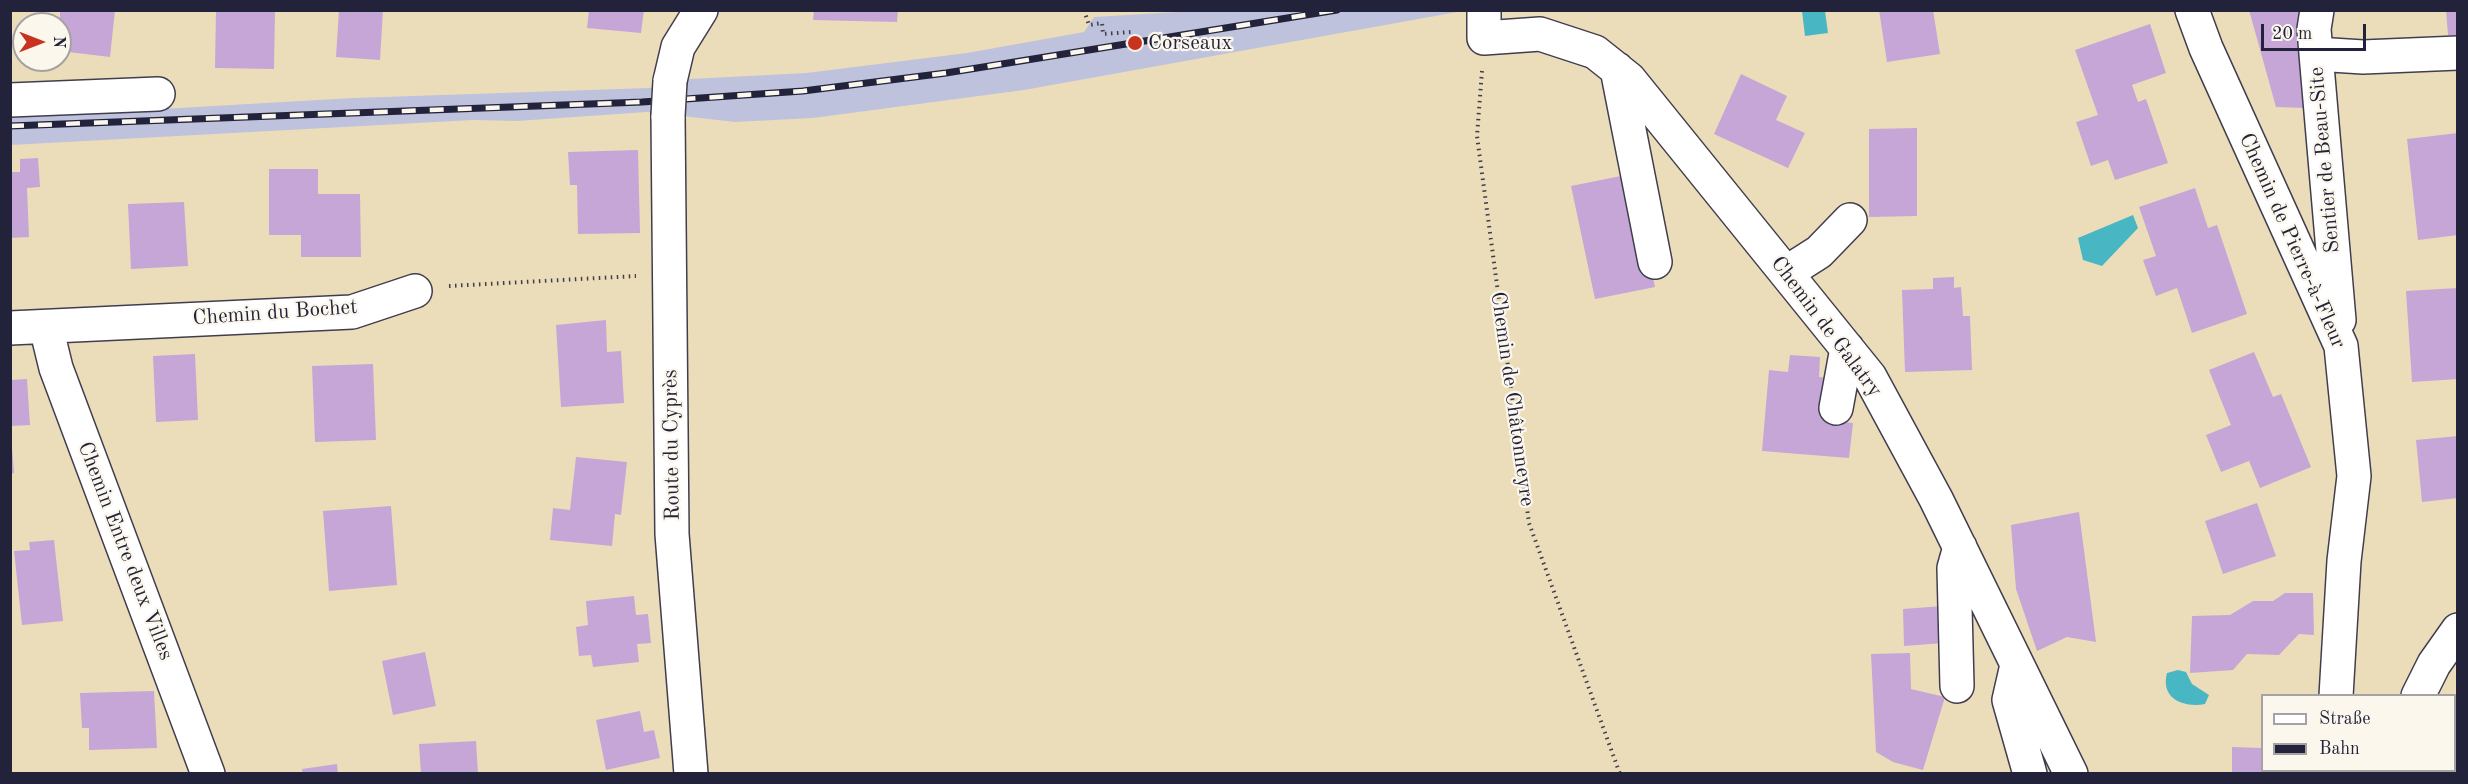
<!DOCTYPE html>
<meta charset="utf-8">
<style>
body{margin:0}
#map{position:relative;width:2468px;height:784px;overflow:hidden;background:#ecddba;font-family:"Old Standard TT",serif}
canvas{display:block}
.frame{position:absolute;inset:0;border:12px solid #22223b;pointer-events:none}
.legend{position:absolute;left:2261px;top:694px;width:195px;height:78px;box-sizing:border-box;background:#fbf7ec;border:2px solid #a4a2a5;margin:0;padding:8px 10px;list-style:none;font-size:18px;color:#22223b}
.legend li{display:flex;align-items:center;gap:12px;height:30px}
.legend b{width:30px;border:2px solid #a4a2a5}
.north{position:absolute;left:12px;top:12px;width:60px;height:60px;box-sizing:border-box;background:#fbf7ec;border:2px solid #a4a2a5;border-radius:50%;rotate:90deg;font-size:16px;font-weight:700;line-height:24px;text-align:center;color:#22223b}
.north::after{content:'';display:block;margin:auto;width:21px;height:27px;background:#c8321e;clip-path:polygon(50% 0,100% 100%,50% 72%,0 100%)}
.scale{position:absolute;left:2261px;top:24px;width:105px;height:27px;box-sizing:border-box;border:3px solid #22223b;border-top:0;padding-left:8px;font-size:18px;line-height:21px;white-space:nowrap;color:#22223b;-webkit-text-stroke:4px #fbf7ec;paint-order:stroke}
</style>
<div id="map">
<canvas width="2468" height="784"></canvas>
<div class="frame"></div>
<ul class="legend">
<li><b style="height:8px;background:#fff"></b>Straße</li>
<li><b style="height:8px;background:#22223b"></b>Bahn</li>
</ul>
<div class="north">N</div>
<div class="scale">20 m</div>
</div>
<script>
const ctx = document.querySelector('canvas').getContext('2d');
ctx.lineJoin = 'round';
function fill(path, color) {
  ctx.fillStyle = color;
  ctx.fill(path, 'evenodd');
}
function trace(path, color, width, dash) {
  ctx.strokeStyle = color;
  ctx.lineWidth = width;
  ctx.lineCap = dash ? 'butt' : 'round';
  ctx.setLineDash(dash || []);
  ctx.stroke(path);
}
function drawText(font, color, halo, rows, align = 'center') {
  ctx.font = font + ' "Old Standard TT",serif';
  ctx.lineWidth = 4.5;
  ctx.setLineDash([]);
  ctx.textBaseline = 'middle';
  ctx.strokeStyle = halo;
  ctx.fillStyle = color;
  for (const [text, x, y, turn = 0] of rows) {
    ctx.save();
    ctx.translate(x, y);
    ctx.rotate((+turn || 0) * Math.PI / 180);
    ctx.textAlign = isNaN(turn) ? turn : align;
    if (halo) ctx.strokeText(text, 0, 0);
    ctx.fillText(text, 0, 0);
    ctx.restore();
  }
}
fill(new Path2D(`
 M 1210,10 L 1463,11 L 1024,90 L 813,118 L 735,122 L 647,112 L 517,121 L 473,120 L 11,145 L 10,109 L 126,111 L 353,98 L 649,88 L 690,79 L 806,73 L 967,53 L 1084,32 L 1094,17 Z`), '#bfc2dd');
fill(new Path2D(`
 M 1802,11 L 1825,11 L 1828,33 L 1805,36 Z
 M 2133,215 L 2138,228 L 2102,266 L 2083,260 L 2078,238 Z
 M 2178,670 L 2186,672 L 2192,684 L 2209,695 L 2205,704 C 2184,708 2160,699 2167,673 Z`), '#49b6c4');
fill(new Path2D(`
 M 60,10 L 115,10 L 110,57 L 60,51 Z
 M 216,10 L 275,10 L 274,69 L 215,68 Z
 M 339,10 L 383,10 L 380,60 L 336,57 Z
 M 589,10 L 644,10 L 641,33 L 587,28 Z
 M 814,10 L 898,10 L 897,22 L 813,20 Z
 M 1879,10 L 1933,10 L 1940,54 L 1887,62 Z
 M 2249,10 L 2305,10 L 2307,108 L 2276,107 Z
 M 2446,10 L 2458,10 L 2458,35 L 2448,35 Z
 M 2150,24 L 2166,73 L 2132,85 L 2138,102 L 2146,99 L 2168,163 L 2115,180 L 2108,160 L 2091,166 L 2076,122 L 2098,115 L 2075,50 Z
 M 1741,74 L 1787,96 L 1776,120 L 1805,133 L 1788,168 L 1714,134 Z
 M 1917,128 L 1917,216 L 1869,217 L 1869,129 Z
 M 2458,133 L 2458,235 L 2418,240 L 2407,139 Z
 M 638,150 L 640,233 L 578,234 L 577,185 L 570,185 L 568,152 Z
 M 38,158 L 40,187 L 27,188 L 29,237 L 10,238 L 10,172 L 20,172 L 20,159 Z
 M 269,169 L 318,169 L 318,194 L 360,194 L 361,257 L 301,257 L 301,235 L 269,235 Z
 M 1631,174 L 1655,287 L 1595,299 L 1571,186 Z
 M 2195,188 L 2208,228 L 2217,225 L 2247,314 L 2192,333 L 2177,288 L 2156,296 L 2143,260 L 2156,256 L 2139,207 Z
 M 184,202 L 188,266 L 131,269 L 128,204 Z
 M 1954,277 L 1954,288 L 1961,287 L 1963,316 L 1970,316 L 1972,370 L 1905,372 L 1902,290 L 1933,289 L 1933,278 Z
 M 2458,288 L 2458,379 L 2412,382 L 2406,291 Z
 M 606,320 L 607,352 L 621,351 L 624,403 L 561,407 L 556,325 Z
 M 2254,352 L 2273,397 L 2281,394 L 2311,467 L 2260,488 L 2249,461 L 2221,472 L 2206,435 L 2231,425 L 2209,370 Z
 M 195,354 L 198,420 L 156,422 L 153,356 Z
 M 1790,355 L 1820,357 L 1819,377 L 1827,378 L 1823,420 L 1853,423 L 1849,458 L 1762,451 L 1769,370 L 1788,372 Z
 M 373,364 L 376,440 L 315,442 L 312,366 Z
 M 27,379 L 30,425 L 10,426 L 10,380 Z
 M 2458,436 L 2458,498 L 2422,502 L 2416,440 Z
 M 10,447 L 12,447 L 14,473 L 10,474 Z
 M 576,457 L 627,462 L 621,515 L 615,514 L 612,546 L 550,540 L 553,508 L 570,510 Z
 M 2257,503 L 2276,556 L 2223,574 L 2205,521 Z
 M 391,506 L 397,585 L 329,591 L 323,511 Z
 M 2079,512 L 2096,642 L 2067,637 L 2037,651 L 2016,589 L 2011,525 Z
 M 54,540 L 63,621 L 22,625 L 14,551 L 30,550 L 29,542 Z
 M 2285,593 L 2313,593 L 2314,635 L 2299,634 L 2279,655 L 2247,654 L 2233,670 L 2190,673 L 2192,616 L 2230,615 L 2253,601 L 2273,601 Z
 M 634,596 L 636,615 L 648,614 L 651,643 L 637,644 L 639,662 L 593,667 L 591,655 L 579,656 L 576,627 L 588,625 L 586,601 Z
 M 1943,606 L 1944,643 L 1904,646 L 1903,609 Z
 M 425,652 L 436,706 L 393,715 L 382,661 Z
 M 1910,653 L 1911,689 L 1945,697 L 1923,770 L 1893,762 L 1876,752 L 1871,654 Z
 M 154,691 L 157,748 L 89,750 L 89,728 L 82,728 L 80,693 Z
 M 640,711 L 644,732 L 654,730 L 660,758 L 606,770 L 596,720 Z
 M 476,741 L 478,774 L 421,774 L 419,744 Z
 M 2232,747 L 2262,748 L 2262,770 L 2285,770 L 2285,774 L 2232,774 Z
 M 337,764 L 338,774 L 303,774 L 302,769 Z`), '#c5a6d6');
const minor = new Path2D(`
 M 1484,10 L 1484,38 L 1540,34 L 1595,52 L 1629,79 L 1870,377 L 1936,499 L 2071,774
 M 2192,10 L 2206,48 L 2341,346 L 2354,476 L 2344,561 L 2336,696
 M 2317,10 L 2314,29 L 2316,54 L 2339,320
 M 2316,54 L 2363,57 L 2458,53
 M 1617,69 L 1655,262
 M 670,81 L 678,47 L 701,10
 M 10,100 L 158,94
 M 668,116 L 672,534 L 691,774
 M 1786,273 L 1819,252 L 1850,220
 M 46,327 L 56,368 L 208,774
 M 10,328 L 352,312 L 415,291
 M 1836,408 L 1847,348
 M 2017,665 L 2009,700 L 2030,774
 M 1957,686 L 1954,568 L 1960,547
 M 2334,774 L 2334,770`);
const major = new Path2D(`
 M 2418,696 L 2434,664 L 2458,630
 M 2392,774 L 2393,770`);
trace(minor, '#403e4e', 36);
trace(major, '#403e4e', 36);
trace(new Path2D(`
 M 1084,10 L 1089,25 L 1102,23 L 1103,34 L 1131,32
 M 1482,71 L 1477,136 L 1529,523 L 1620,774
 M 449,286 L 636,276`), '#403e4e', 4, [1.5, 4.5]);
trace(minor, '#fff', 33);
trace(major, '#fff', 33);
const rail = new Path2D(`
 M 10,126 L 642,102 L 803,91 L 946,73 L 1337,10`);
trace(rail, '#22223b', 7);
trace(rail, '#fbf7ec', 4.5, [14]);
const minorBridge = new Path2D(`
 M 668,116 L 670,81`);
trace(minorBridge, '#403e4e', 36, []);
trace(minorBridge, '#fff', 33);
for (const [x, y, r, color] of [
 [1135,43,8,"#c8321e"]
]) {
  const dot = new Path2D();
  dot.arc(x, y, r, 0, 2 * Math.PI);
  ctx.fillStyle = color;
  ctx.fill(dot);
  trace(dot, '#fbf7ec', 2);
}
drawText('21px', '#22223b', '#fbf7ec', [
 ["Corseaux",1148,43]
], 'left');
drawText('21px', '#22223b', '#fbf7ec', [
 ["Sentier de Beau-Site",2325,160,-95],
 ["Chemin de Pierre-à-Fleur",2292,241,66],
 ["Chemin du Bochet",275,313,-4],
 ["Chemin de Galatry",1826,327,53],
 ["Chemin de Châtonneyre",1512,399,82],
 ["Route du Cyprès",672,445,-91],
 ["Chemin Entre deux Villes",125,551,69]
]);
</script>
